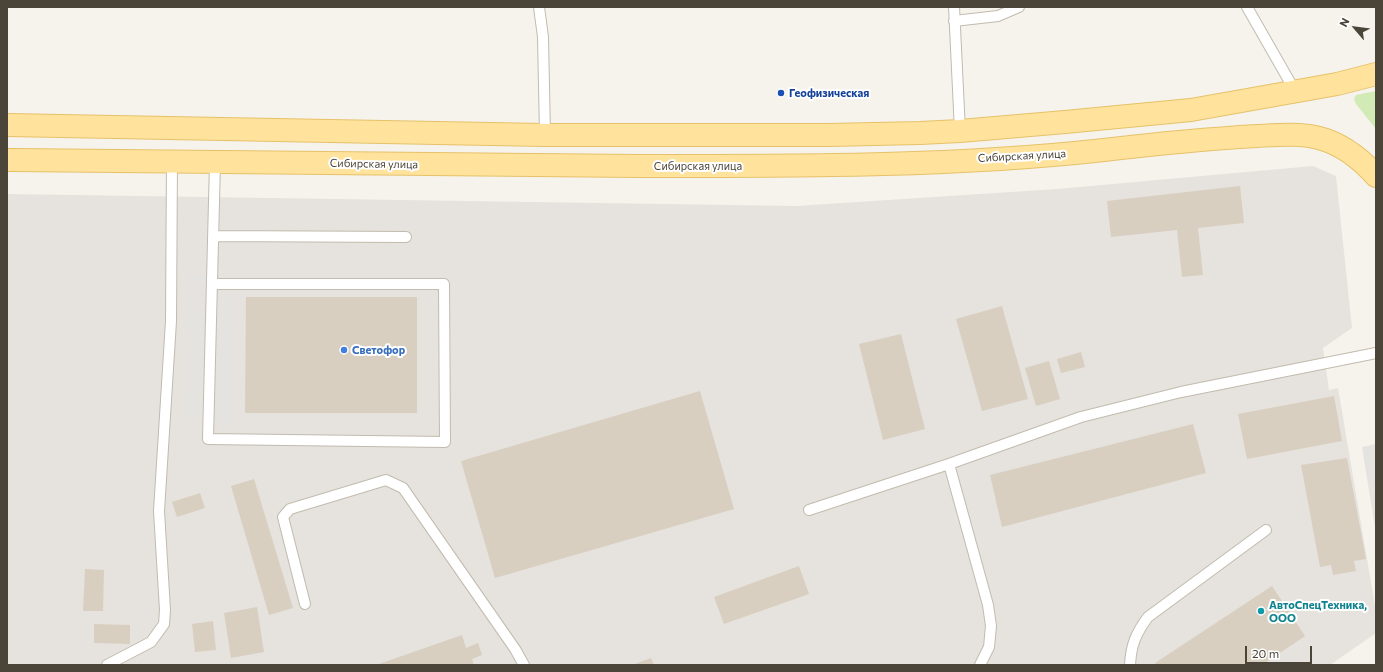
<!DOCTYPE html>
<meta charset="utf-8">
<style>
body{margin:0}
#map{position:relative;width:1383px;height:672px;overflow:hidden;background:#f6f3ec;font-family:Commissioner,sans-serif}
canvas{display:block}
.frame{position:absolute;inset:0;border:8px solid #4b4439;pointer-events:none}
.north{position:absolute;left:1335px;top:8px;width:40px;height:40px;-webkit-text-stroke:3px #fff;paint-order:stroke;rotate:298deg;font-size:11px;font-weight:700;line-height:16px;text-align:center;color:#4b4439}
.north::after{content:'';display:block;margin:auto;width:14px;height:18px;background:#4b4439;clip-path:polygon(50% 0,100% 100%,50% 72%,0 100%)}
.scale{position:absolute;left:1245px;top:646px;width:67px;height:18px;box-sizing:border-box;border:2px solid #4b4439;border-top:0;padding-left:5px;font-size:12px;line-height:14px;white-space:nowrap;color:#4b4439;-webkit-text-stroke:3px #fff;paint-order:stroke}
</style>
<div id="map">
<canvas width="1383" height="672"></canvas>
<div class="frame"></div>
<div class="north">N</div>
<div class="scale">20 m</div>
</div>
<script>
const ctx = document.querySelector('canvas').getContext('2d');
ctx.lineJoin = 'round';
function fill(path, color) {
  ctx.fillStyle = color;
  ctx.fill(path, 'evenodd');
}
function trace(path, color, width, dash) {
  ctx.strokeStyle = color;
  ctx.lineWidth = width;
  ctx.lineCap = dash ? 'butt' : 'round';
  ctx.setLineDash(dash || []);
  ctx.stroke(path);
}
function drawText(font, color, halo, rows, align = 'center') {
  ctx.font = font + ' Commissioner,sans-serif';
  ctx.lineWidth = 4;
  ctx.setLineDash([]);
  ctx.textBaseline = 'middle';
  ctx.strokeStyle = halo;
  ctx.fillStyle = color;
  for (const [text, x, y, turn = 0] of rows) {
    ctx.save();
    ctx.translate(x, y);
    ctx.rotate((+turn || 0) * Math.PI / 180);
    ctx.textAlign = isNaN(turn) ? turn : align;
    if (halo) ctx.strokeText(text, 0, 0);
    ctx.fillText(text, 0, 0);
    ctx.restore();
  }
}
fill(new Path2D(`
 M 1313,166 L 1336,176 L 1352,328 L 1323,348 L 1329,390 L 1338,388 L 1376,612 L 1376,633 L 1330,665 L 7,665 L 7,194 L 796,206 L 1057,189 Z`), '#e6e2dd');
fill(new Path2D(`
 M 1376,91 L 1376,129 L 1356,104 L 1354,99 L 1356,95 Z`), '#d2eab5');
fill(new Path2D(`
 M 190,275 L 236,276 L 232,423 L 185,422 Z
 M 1376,444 L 1376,534 L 1362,447 Z`), '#e5e3e0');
fill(new Path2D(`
 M 1240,186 L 1244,223 L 1198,228 L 1203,275 L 1182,277 L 1177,230 L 1111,237 L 1107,201 Z
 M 246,297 L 417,297 L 417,413 L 245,413 Z
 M 1002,306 L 1028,399 L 982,411 L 956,319 Z
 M 901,334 L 925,429 L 883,440 L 859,344 Z
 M 1081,352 L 1085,367 L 1061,373 L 1057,359 Z
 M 1049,361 L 1060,399 L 1036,406 L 1025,368 Z
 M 700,391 L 734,509 L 495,578 L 461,461 Z
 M 1334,396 L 1342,441 L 1247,459 L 1238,414 Z
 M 1193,424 L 1206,473 L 1002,527 L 990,475 Z
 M 1347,458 L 1366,559 L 1354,561 L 1356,571 L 1333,575 L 1331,565 L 1320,567 L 1301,465 Z
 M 254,479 L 293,608 L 269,615 L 231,486 Z
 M 200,493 L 205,508 L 177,517 L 172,502 Z
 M 799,566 L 809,594 L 724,624 L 714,597 Z
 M 85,569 L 104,570 L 103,611 L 83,611 Z
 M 1272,586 L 1305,636 L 1262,665 L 1156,665 L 1155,663 Z
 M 257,607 L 264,652 L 231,658 L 224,613 Z
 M 213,621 L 216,650 L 195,652 L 192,624 Z
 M 94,624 L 130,625 L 130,644 L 94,643 Z
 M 462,635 L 466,648 L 478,643 L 482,655 L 472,659 L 474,665 L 376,665 Z
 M 651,658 L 654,665 L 632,665 Z`), '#d8cfc1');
const lane = new Path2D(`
 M 539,7 L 543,37 L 545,135
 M 954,7 L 960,131
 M 1247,7 L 1295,91
 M 954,21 L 998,16 L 1019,7
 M 213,236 L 406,237
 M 212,284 L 444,284 L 445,442 L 208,439 L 215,162
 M 949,464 L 988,605 L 991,626 L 989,647 L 980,665
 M 809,510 L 949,464 L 1081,417 L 1181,392 L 1376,353
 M 305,604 L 283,517 L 290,509 L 386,480 L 403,488 L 515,649 L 524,665
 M 107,665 L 151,642 L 164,624 L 165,610 L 159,511 L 171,321 L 172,161
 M 1130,665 C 1131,645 1136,633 1148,617 L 1266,530`);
const primary = new Path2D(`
 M 7,125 L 545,135 L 828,135 L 920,133 L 960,131 L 1065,122 L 1191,110 L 1337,84 L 1376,74
 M 7,160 C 218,162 429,165 639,166 C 794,166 950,167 1104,150 C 1155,144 1206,139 1257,136 C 1277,135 1299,133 1319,138 C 1342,144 1360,158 1376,176`);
trace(lane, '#c2bbae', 12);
trace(primary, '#e6c16a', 24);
trace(lane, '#fff', 10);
trace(primary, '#ffe39c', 22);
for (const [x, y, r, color] of [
 [781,93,4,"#1a4fb4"],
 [344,350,4,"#3f7fe0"],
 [1261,611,4,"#0f9aa8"]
]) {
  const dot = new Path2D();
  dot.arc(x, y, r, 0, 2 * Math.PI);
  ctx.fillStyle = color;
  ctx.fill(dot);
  trace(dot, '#fff', 1.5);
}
drawText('bold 11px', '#164399', '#fff', [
 ["Геофизическая",789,93]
], 'left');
drawText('11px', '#4b4439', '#fff', [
 ["Сибирская улица",1022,156,-3],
 ["Сибирская улица",374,164,1],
 ["Сибирская улица",698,166]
]);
drawText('bold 11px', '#366cbe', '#fff', [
 ["Светофор",352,350]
], 'left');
drawText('bold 11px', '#0d838f', '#fff', [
 ["АвтоСпецТехника,",1269,605],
 ["ООО",1269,618]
], 'left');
</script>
